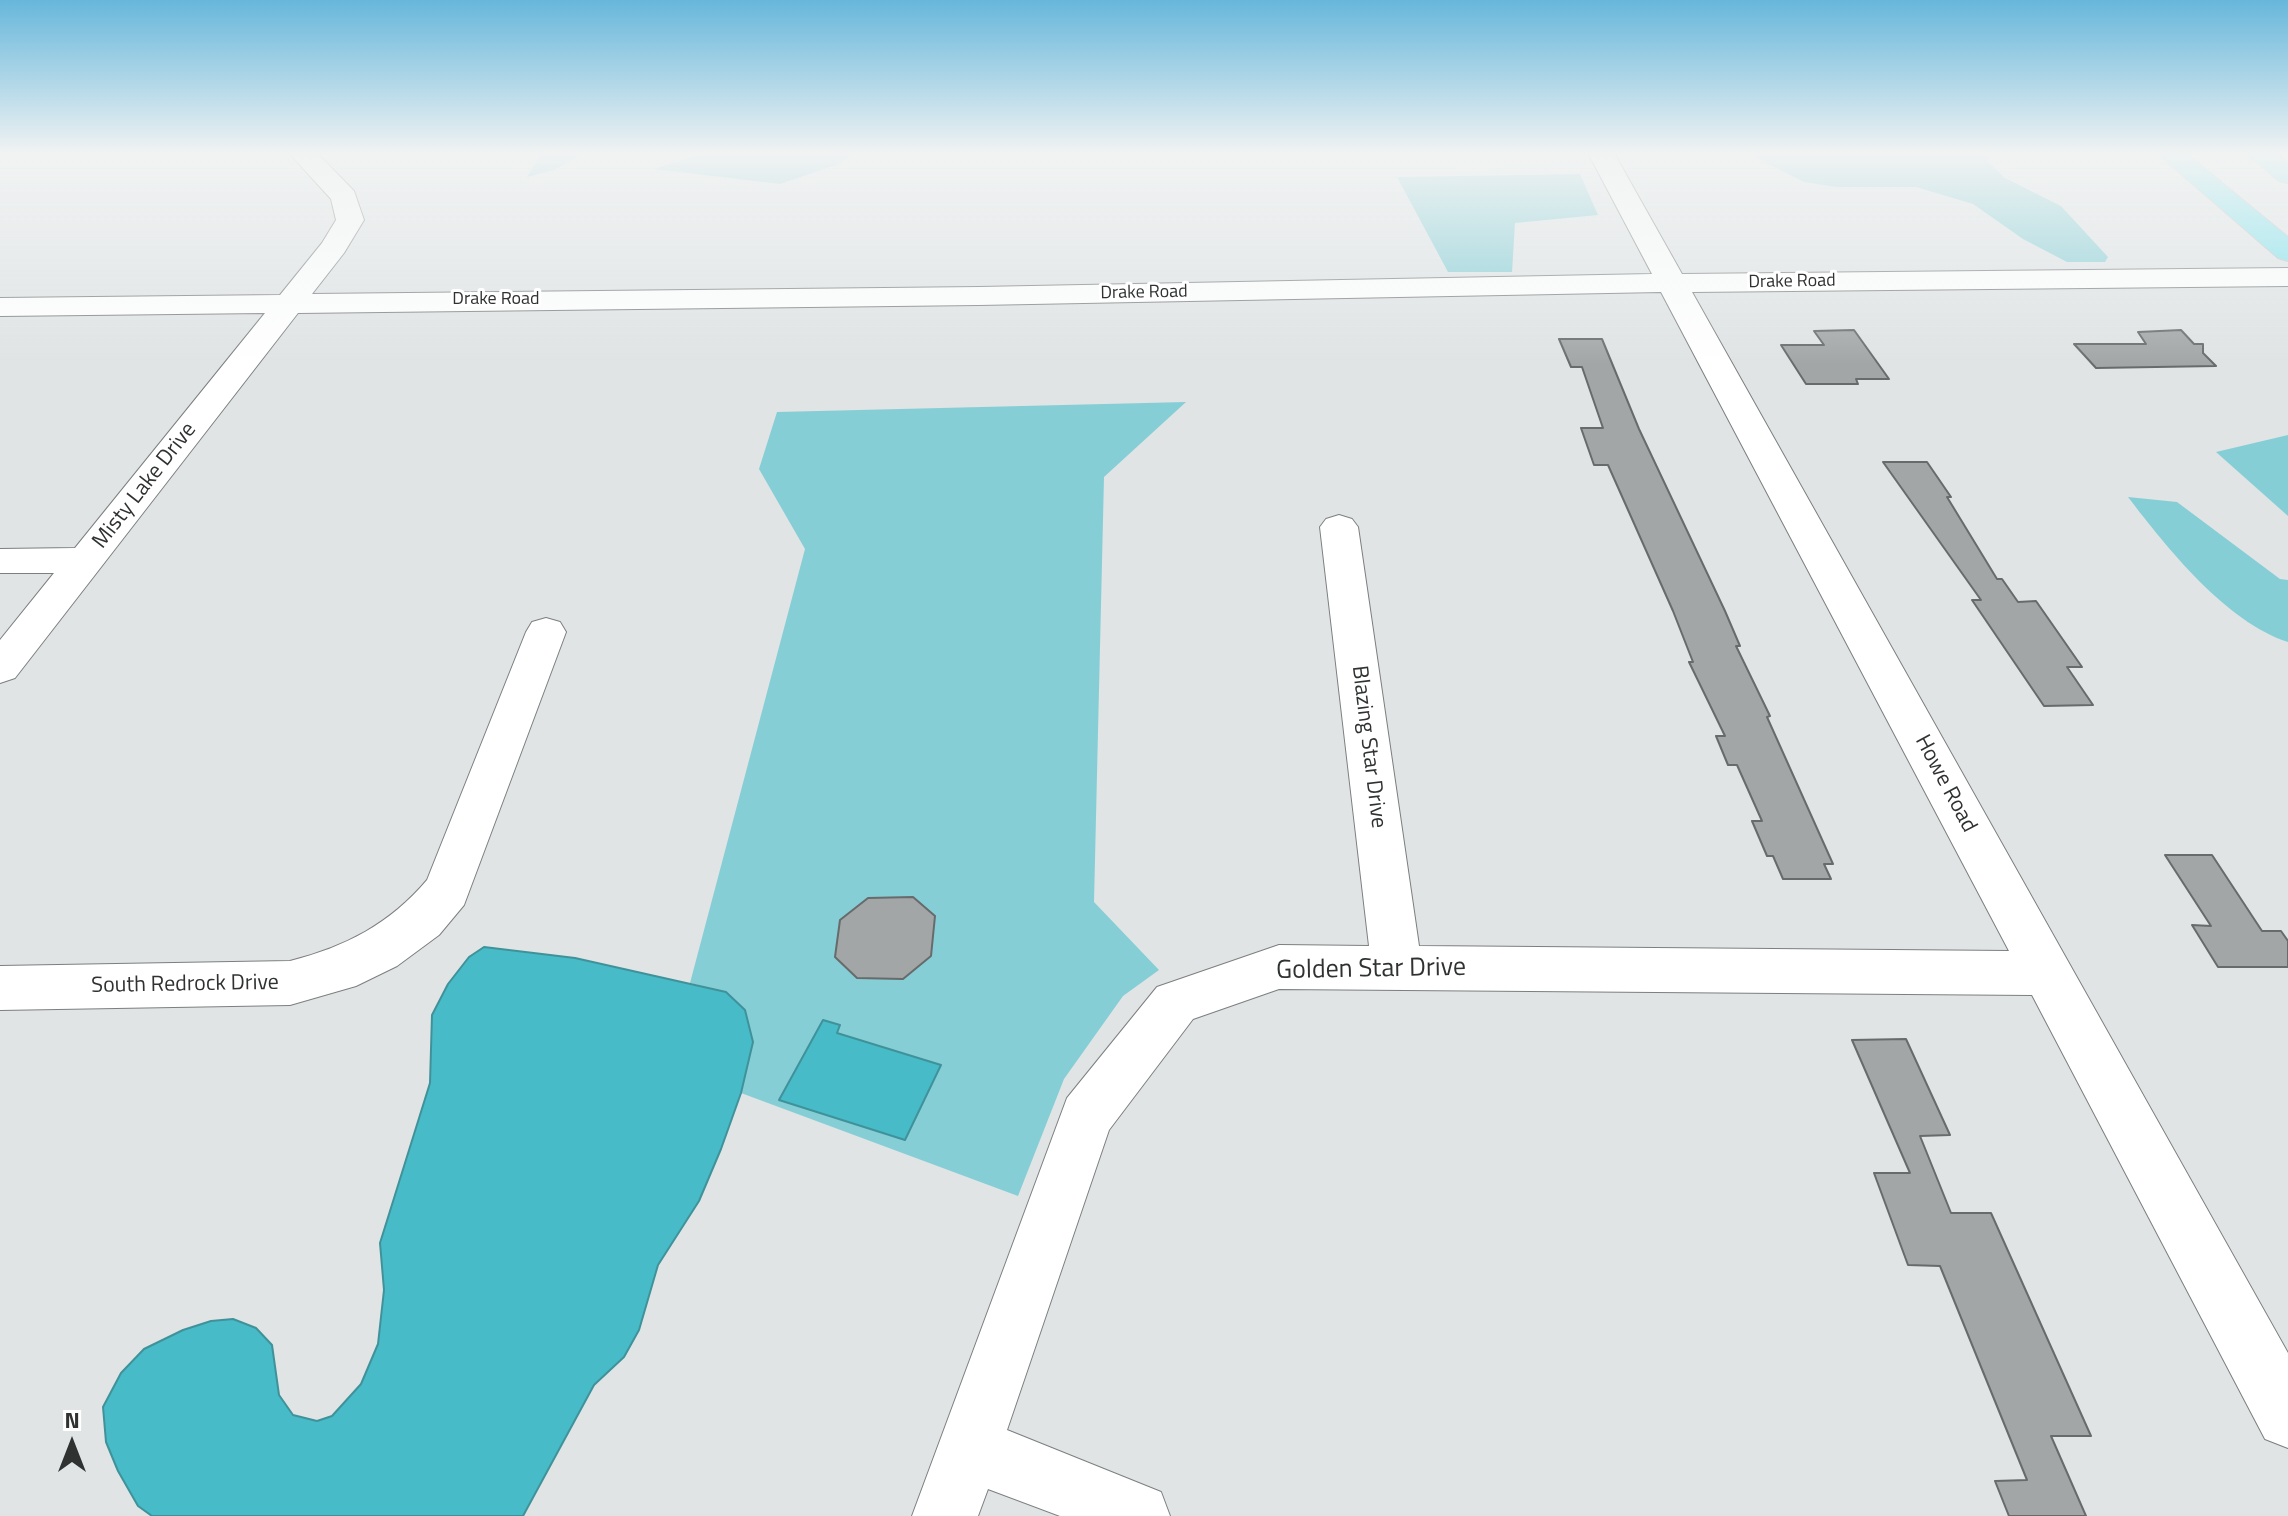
<!DOCTYPE html>
<style>
body{margin:0}
#map{position:relative;width:2288px;height:1516px;overflow:hidden;background:#e0e4e5;font-family:"Titillium Web",sans-serif}
canvas{display:block}
.north{position:absolute;left:32px;top:1404px;width:80px;height:80px;-webkit-text-stroke:6px #fff;paint-order:stroke;rotate:0deg;font-size:22px;font-weight:700;line-height:32px;text-align:center;color:#303232}
.north::after{content:'';display:block;margin:auto;width:28px;height:36px;background:#303232;clip-path:polygon(50% 0,100% 100%,50% 72%,0 100%)}
</style>
<div id="map">
<canvas width="2288" height="1516"></canvas>
<div class="north">N</div>
</div>
<script>
const ctx = document.querySelector('canvas').getContext('2d');
ctx.lineJoin = 'round';
function fill(path, color) {
  ctx.fillStyle = color;
  ctx.fill(path, 'evenodd');
}
function trace(path, color, width, dash) {
  ctx.strokeStyle = color;
  ctx.lineWidth = width;
  ctx.lineCap = dash ? 'butt' : 'round';
  ctx.setLineDash(dash || []);
  ctx.stroke(path);
}
function drawText(font, color, halo, rows, align = 'center') {
  ctx.font = font + ' "Titillium Web",sans-serif';
  ctx.lineWidth = 6;
  ctx.setLineDash([]);
  ctx.textBaseline = 'middle';
  ctx.strokeStyle = halo;
  ctx.fillStyle = color;
  for (const [text, x, y, turn = 0] of rows) {
    ctx.save();
    ctx.translate(x, y);
    ctx.rotate((+turn || 0) * Math.PI / 180);
    ctx.textAlign = isNaN(turn) ? turn : align;
    if (halo) ctx.strokeText(text, 0, 0);
    ctx.fillText(text, 0, 0);
    ctx.restore();
  }
}
fill(new Path2D(`
 M 542,153 L 584,153 L 554,170 L 527,177 Z
 M 705,153 L 856,153 L 836,165 L 780,184 L 653,169 Z
 M 1747,153 L 1993,153 L 1987,161 L 2005,178 L 2061,206 L 2108,257 L 2105,262 L 2067,262 L 2023,239 L 1973,204 L 1916,187 L 1837,187 L 1804,182 Z
 M 1580,174 L 1598,215 L 1515,223 L 1512,272 L 1448,272 L 1397,177 Z
 M 1186,402 L 1104,477 L 1094,902 L 1159,970 L 1123,996 L 1064,1079 L 1018,1196 L 741,1093 L 753,1042 L 726,992 L 690,983 L 805,549 L 759,469 L 777,412 Z
 M 2288,435 L 2288,516 L 2216,452 Z
 M 2128,497 L 2177,502 L 2280,579 L 2288,580 L 2288,642 C 2226,622 2167,548 2128,497 Z`), '#86ced6');
const water = new Path2D(`
 M 484,947 L 575,958 L 726,992 L 745,1010 L 753,1042 L 741,1093 L 721,1149 L 699,1201 L 658,1265 L 639,1330 L 624,1357 L 594,1385 L 523,1516 L 152,1516 L 138,1506 L 118,1471 L 106,1442 L 103,1407 L 121,1373 L 144,1349 L 183,1330 L 211,1321 L 233,1319 L 256,1328 L 272,1345 L 279,1395 L 293,1415 L 317,1421 L 332,1416 L 361,1384 L 378,1344 L 384,1290 L 380,1243 L 430,1083 L 432,1015 L 448,984 L 469,957 Z
 M 823,1020 L 840,1025 L 837,1033 L 941,1065 L 905,1140 L 779,1100 Z`);
fill(water, '#47bbc7');
trace(water, '#40929a', 2);
const building = new Path2D(`
 M 1854,330 L 1889,379 L 1856,379 L 1858,384 L 1806,384 L 1781,345 L 1824,345 L 1814,331 Z
 M 2181,330 L 2194,344 L 2203,344 L 2203,353 L 2216,366 L 2096,368 L 2074,344 L 2146,344 L 2138,332 Z
 M 1559,339 L 1602,339 L 1639,429 L 1725,611 L 1740,646 L 1736,646 L 1770,716 L 1767,717 L 1833,864 L 1824,864 L 1831,879 L 1783,879 L 1773,856 L 1767,856 L 1752,821 L 1762,821 L 1737,765 L 1728,765 L 1716,736 L 1725,736 L 1689,662 L 1693,662 L 1673,611 L 1608,465 L 1594,465 L 1581,428 L 1603,428 L 1582,367 L 1571,367 Z
 M 1883,462 L 1927,462 L 1951,497 L 1947,497 L 1997,579 L 2002,579 L 2018,602 L 2036,601 L 2082,667 L 2067,667 L 2093,705 L 2044,706 L 1972,600 L 1981,600 Z
 M 2165,855 L 2212,855 L 2262,931 L 2281,931 L 2288,941 L 2288,967 L 2218,967 L 2192,925 L 2211,926 Z
 M 913,897 L 935,916 L 931,956 L 903,979 L 857,978 L 835,957 L 840,920 L 868,898 Z
 M 1906,1039 L 1950,1135 L 1920,1136 L 1951,1213 L 1991,1213 L 2091,1436 L 2051,1436 L 2086,1516 L 2009,1516 L 1995,1481 L 2027,1480 L 1940,1266 L 1908,1265 L 1874,1173 L 1910,1173 L 1852,1040 Z`);
fill(building, '#a2a6a6');
trace(building, '#676b6b', 2);
const minor = new Path2D(`
 M 289,153 L 317,153 L 354,191 L 364,220 L 344,253 L 312,294 L 979,287 L 1652,274 L 1588,153 L 1614,153 L 1682,274 L 2288,268 L 2288,286 L 1692,292 L 2288,1353 L 2288,1448 L 2265,1439 L 2032,995 L 1279,989 L 1193,1019 L 1109,1130 L 1007,1430 L 1161,1492 L 1170,1516 L 1060,1516 L 988,1489 L 978,1516 L 912,1516 L 1067,1098 L 1157,987 L 1279,945 L 1369,946 L 1320,527 L 1326,519 L 1339,515 L 1352,519 L 1358,527 L 1419,946 L 2009,951 L 1661,292 L 979,305 L 298,313 L 15,678 L 0,683 L 0,640 L 54,573 L 0,573 L 0,549 L 75,548 L 265,313 L 0,316 L 0,298 L 280,295 L 322,243 L 336,220 L 331,199 Z
 M 546,618 L 560,622 L 566,632 L 464,905 L 439,935 L 397,966 L 356,986 L 290,1005 L 0,1010 L 0,966 L 290,961 C 345,947 390,924 427,880 L 526,632 L 532,622 Z`);
const highway = new Path2D(`
 M 2157,153 L 2186,153 L 2288,237 L 2288,261 L 2278,258 Z
 M 2246,153 L 2276,153 L 2288,162 L 2288,183 L 2279,181 Z`);
trace(minor, '#7b7f7f', 2);
trace(highway, '#c1c2c2', 2);
fill(minor, '#fff');
fill(highway, '#7be3ee');
const sky = ctx.createLinearGradient(0, 0, 0, 365);
sky.addColorStop(0, '#67b7db');
sky.addColorStop(0.42, '#f1f3f3');
sky.addColorStop(1, '#f1f3f300');
ctx.fillStyle = sky;
ctx.fillRect(0, 0, 2288, 365);
drawText('18px', '#303232', '#fff', [
 ["Drake Road",1792,282,-1],
 ["Drake Road",1144,293,-1],
 ["Drake Road",496,300]
]);
drawText('22px', '#303232', '#fff', [
 ["Misty Lake Drive",145,486,-52],
 ["Blazing Star Drive",1368,747,83],
 ["Howe Road",1945,784,62],
 ["South Redrock Drive",185,985,-1]
]);
drawText('26px', '#303232', '#fff', [
 ["Golden Star Drive",1371,970,-1]
]);
</script>
